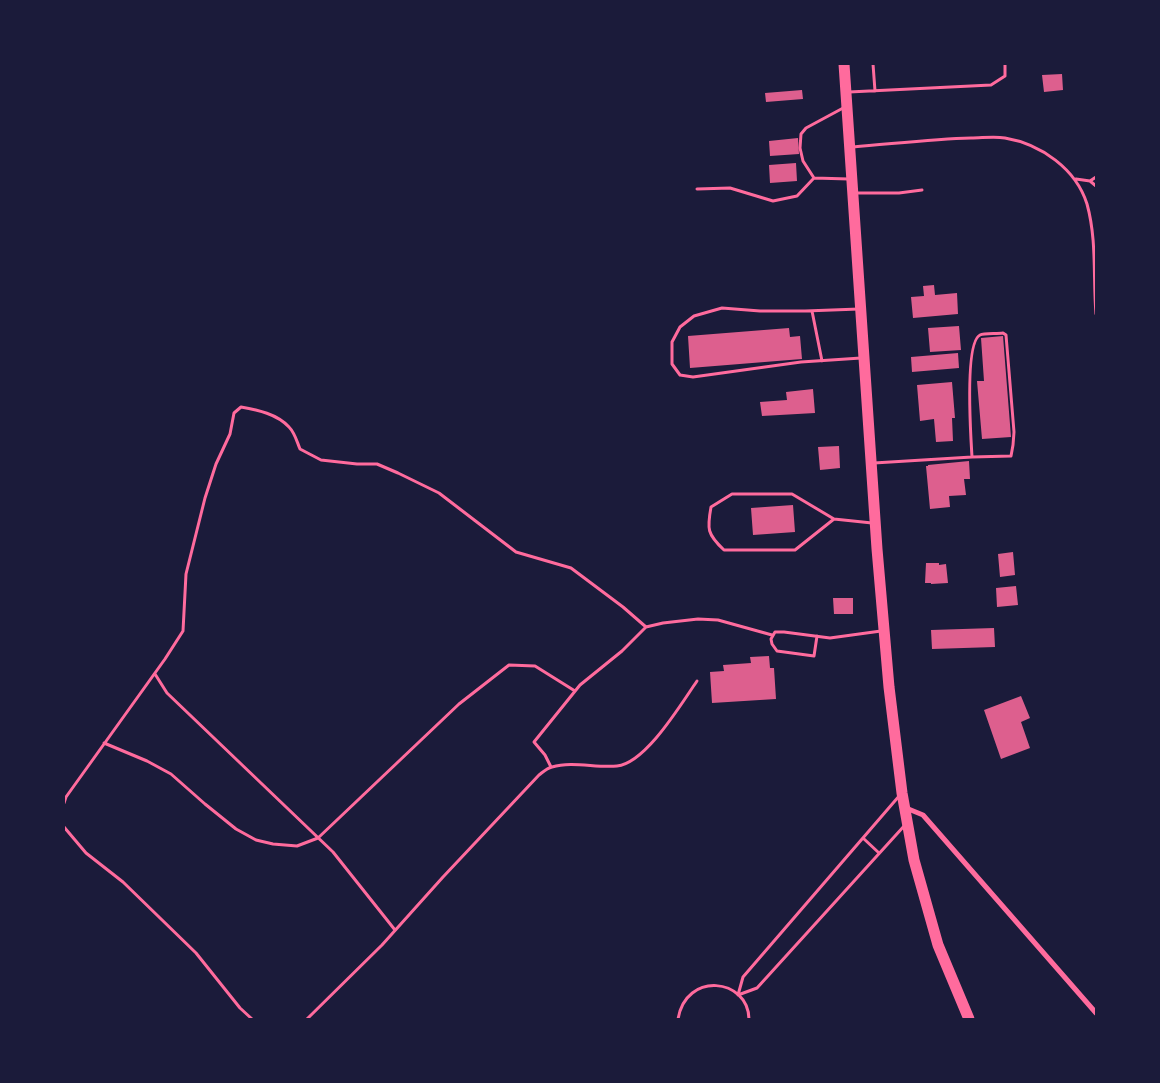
<!DOCTYPE html>
<style>
body{margin:0}
#map{position:relative;width:1160px;height:1083px;overflow:hidden;background:#1b1b3a;font-family:"IBM Plex Sans",sans-serif}
canvas{display:block}
.frame{position:absolute;inset:0;border:65px solid #1b1b3a;pointer-events:none}
</style>
<div id="map">
<canvas width="1160" height="1083"></canvas>
<div class="frame"></div>
</div>
<script>
const ctx = document.querySelector('canvas').getContext('2d');
ctx.lineJoin = 'round';
function fill(path, color) {
  ctx.fillStyle = color;
  ctx.fill(path, 'evenodd');
}
function trace(path, color, width, dash) {
  ctx.strokeStyle = color;
  ctx.lineWidth = width;
  ctx.lineCap = dash ? 'butt' : 'round';
  ctx.setLineDash(dash || []);
  ctx.stroke(path);
}
fill(new Path2D(`
 M 1062,74 L 1063,90 L 1044,92 L 1042,75 Z
 M 802,90 L 803,99 L 766,102 L 765,93 Z
 M 798,138 L 799,154 L 770,156 L 769,141 Z
 M 796,163 L 797,181 L 770,183 L 769,165 Z
 M 934,285 L 935,295 L 957,293 L 958,314 L 913,318 L 911,297 L 924,296 L 923,286 Z
 M 959,326 L 961,350 L 930,352 L 928,328 Z
 M 789,328 L 790,337 L 800,336 L 802,359 L 690,368 L 688,336 Z
 M 1003,336 L 1011,437 L 982,439 L 977,381 L 984,381 L 981,338 Z
 M 958,353 L 959,368 L 912,372 L 911,357 Z
 M 952,382 L 955,418 L 952,418 L 953,441 L 936,442 L 934,419 L 920,421 L 917,385 Z
 M 813,389 L 815,413 L 762,416 L 760,402 L 787,400 L 786,392 Z
 M 839,446 L 840,468 L 820,470 L 818,447 Z
 M 969,461 L 970,479 L 964,479 L 966,495 L 949,496 L 950,507 L 930,509 L 926,466 L 928,466 L 928,465 Z
 M 793,505 L 795,532 L 753,535 L 751,508 Z
 M 1013,552 L 1015,575 L 1000,577 L 998,554 Z
 M 926,563 L 939,563 L 939,565 L 946,564 L 948,583 L 931,584 L 931,583 L 925,583 Z
 M 1016,586 L 1018,605 L 997,607 L 996,588 Z
 M 833,598 L 853,598 L 853,614 L 834,614 Z
 M 994,628 L 995,647 L 932,649 L 931,630 Z
 M 769,656 L 770,668 L 774,668 L 776,699 L 712,703 L 710,672 L 724,671 L 723,665 L 751,663 L 750,657 Z
 M 1021,696 L 1030,718 L 1021,722 L 1030,748 L 1001,759 L 984,710 Z`), '#dd5f8e');
trace(new Path2D(`
 M 873,64 L 875,91
 M 849,92 L 991,85 L 1005,76 L 1005,64
 M 853,147 C 892,144 932,139 971,138 C 982,138 994,136 1005,138 C 1041,144 1076,169 1087,204 C 1097,240 1093,278 1096,314
 M 814,178 L 803,161 L 800,148 L 801,134 L 806,128 L 845,107
 M 1076,179 L 1090,181 L 1096,186
 M 1090,181 L 1096,177
 M 697,189 L 730,188 L 773,201 L 797,196 L 814,178 L 849,179
 M 856,193 L 899,193 L 922,190
 M 859,309 L 805,311 L 760,311 L 722,308 L 694,316 L 680,327 L 672,342 L 672,364 L 680,375 L 693,377 L 801,362 L 861,358
 M 812,311 L 822,361
 M 874,463 L 972,457 C 971,439 964,343 980,335 C 984,333 997,334 1003,333 L 1006,335 L 1014,432 L 1013,445 L 1011,456 L 972,457
 M 834,519 L 795,550 L 724,550 C 707,534 707,529 711,507 L 732,494 L 792,494 L 834,519 L 872,523
 M 817,636 L 814,656 L 777,651 L 772,644 L 771,639 L 775,632 L 784,632 L 830,638 L 881,631
 M 155,674 L 167,693 L 333,852 L 395,930
 M 104,743 L 147,761 L 171,774 L 205,804 L 236,829 L 256,840 L 273,844 L 297,846 L 318,838 L 459,704 L 509,665 L 535,666 L 575,691
 M 551,767 L 545,755 L 534,742 L 580,685 L 622,651 L 646,627
 M 900,795 L 743,977 L 738,995 L 757,988 L 905,825
 M 64,803 L 66,797 L 165,659 L 183,631 L 186,574 L 205,498 L 216,464 L 230,434 L 234,413 L 241,407 C 258,410 277,414 289,427 C 295,433 297,442 300,449 L 321,460 L 357,464 L 377,464 L 398,473 L 439,493 L 516,552 L 571,568 L 623,607 L 646,627 L 663,623 L 698,619 L 718,620 L 772,635
 M 64,827 L 86,853 L 123,882 L 196,953 L 240,1008 L 252,1019
 M 863,838 L 879,853
 M 307,1019 L 382,945 L 443,877 L 539,775 C 543,772 547,768 552,767 C 572,761 596,768 617,766 C 646,763 681,704 697,681
 M 678,1019 C 686,971 748,978 749,1019`), '#ff6b9d', 3);
trace(new Path2D(`
 M 906,808 L 923,815 L 1096,1013`), '#ff6b9d', 5);
trace(new Path2D(`
 M 844,64 L 877,549 L 889,687 L 902,793 L 914,860 L 938,945 L 969,1019`), '#ff6b9d', 11);
</script>
